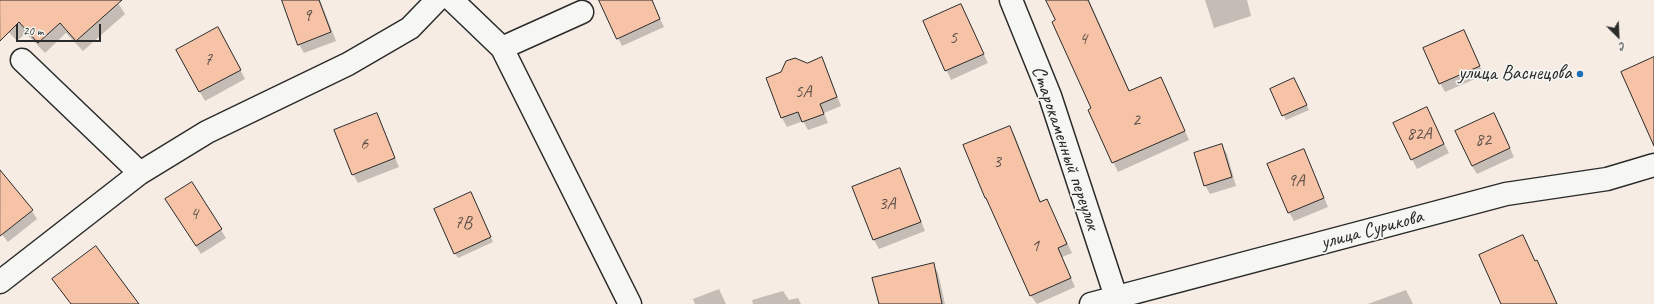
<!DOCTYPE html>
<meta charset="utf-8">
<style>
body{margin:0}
#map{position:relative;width:1654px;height:304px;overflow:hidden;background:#f6ece3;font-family:Caveat,sans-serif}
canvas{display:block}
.north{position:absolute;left:1598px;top:16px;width:40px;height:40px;-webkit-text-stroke:3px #f6f6f2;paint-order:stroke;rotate:156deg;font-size:11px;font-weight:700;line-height:16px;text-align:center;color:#2b2b2b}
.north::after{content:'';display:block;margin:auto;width:14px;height:18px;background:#2b2b2b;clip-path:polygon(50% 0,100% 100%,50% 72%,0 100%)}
.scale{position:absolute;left:16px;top:24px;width:85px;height:18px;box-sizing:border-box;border:2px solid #2b2b2b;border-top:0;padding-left:5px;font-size:12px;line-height:14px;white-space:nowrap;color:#2b2b2b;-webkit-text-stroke:3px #f6f6f2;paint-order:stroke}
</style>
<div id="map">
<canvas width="1654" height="304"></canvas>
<div class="north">С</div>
<div class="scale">20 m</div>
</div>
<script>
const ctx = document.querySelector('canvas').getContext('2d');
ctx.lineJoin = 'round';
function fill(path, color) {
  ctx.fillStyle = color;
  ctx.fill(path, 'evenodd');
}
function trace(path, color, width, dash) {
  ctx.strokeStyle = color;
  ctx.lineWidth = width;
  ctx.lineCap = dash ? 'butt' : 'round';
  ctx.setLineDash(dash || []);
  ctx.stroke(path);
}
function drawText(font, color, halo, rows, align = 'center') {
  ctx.font = font + ' Caveat,sans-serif';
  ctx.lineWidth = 3.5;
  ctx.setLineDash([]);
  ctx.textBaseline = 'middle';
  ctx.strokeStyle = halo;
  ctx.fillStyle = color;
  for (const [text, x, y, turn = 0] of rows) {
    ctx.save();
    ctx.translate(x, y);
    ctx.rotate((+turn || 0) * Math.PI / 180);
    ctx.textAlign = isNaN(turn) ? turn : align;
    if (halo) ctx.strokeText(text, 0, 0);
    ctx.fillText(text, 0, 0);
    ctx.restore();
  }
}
fill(new Path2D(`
 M 0,0 L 116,0 L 125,14 L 83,51 L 66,33 L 45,53 L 26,33 L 17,41 L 0,23 Z
 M 283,0 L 320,0 L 336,41 L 304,53 L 299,44 Z
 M 600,0 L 651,0 L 664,27 L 622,46 Z
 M 1047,0 L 1089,0 L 1130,92 L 1161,78 L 1189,140 L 1118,172 L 1089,110 L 1092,109 Z
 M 1205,0 L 1247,0 L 1251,16 L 1214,28 Z
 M 961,5 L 988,63 L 951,80 L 924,21 Z
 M 1464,32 L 1484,75 L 1445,92 L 1440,83 Z
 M 223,37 L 245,79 L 205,101 L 177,51 Z
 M 821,58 L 826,67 L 841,106 L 824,113 L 828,123 L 808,130 L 803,121 L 787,127 L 782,118 L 767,79 Z
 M 1297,84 L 1309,110 L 1286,120 L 1271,89 Z
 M 376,115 L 399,167 L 358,183 L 353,174 Z
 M 1431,117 L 1449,153 L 1417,169 L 1394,123 Z
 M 1499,123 L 1514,157 L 1477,174 L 1472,166 Z
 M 1010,127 L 1015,136 L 1041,203 L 1047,200 L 1072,253 L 1062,257 L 1075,287 L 1037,304 L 1031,296 L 991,206 L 985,198 Z
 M 1222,146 L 1227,154 L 1236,186 L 1210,194 L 1205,185 Z
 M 1304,150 L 1328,207 L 1294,221 L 1289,212 Z
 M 899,169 L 904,178 L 925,231 L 879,249 L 874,240 L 853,187 Z
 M 192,183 L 226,238 L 201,254 L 172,208 Z
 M 0,195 L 32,211 L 37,219 L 8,242 L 0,232 Z
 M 474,198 L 493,242 L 458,258 L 455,253 Z
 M 1523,236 L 1536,262 L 1537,261 L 1543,272 L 1557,304 L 1502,304 Z
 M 933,264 L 938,273 L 945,304 L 880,304 Z
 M 719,289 L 726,304 L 695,304 L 693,299 Z
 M 1406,290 L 1413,304 L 1368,304 Z
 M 783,291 L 789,300 L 798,298 L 801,304 L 753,304 L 752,300 Z`), '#0003');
const building = new Path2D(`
 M 0,0 L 122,0 L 76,41 L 60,23 L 38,43 L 19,22 L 0,41 Z
 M 282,0 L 319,0 L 331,32 L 298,45 Z
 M 599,0 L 652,0 L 660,19 L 617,39 Z
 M 1046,0 L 1088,0 L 1129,91 L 1161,77 L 1185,131 L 1112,163 L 1088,110 L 1091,108 L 1052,22 L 1055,20 Z
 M 961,4 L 984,54 L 945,71 L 923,21 Z
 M 218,27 L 241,70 L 199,92 L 176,50 Z
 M 1464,30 L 1480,66 L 1439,84 L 1423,48 Z
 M 822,57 L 837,97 L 820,104 L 824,114 L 802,122 L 798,112 L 781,118 L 766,78 L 781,72 L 786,61 L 795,58 L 807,63 Z
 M 1654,57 L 1654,146 L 1621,72 Z
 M 1294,78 L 1307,105 L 1282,116 L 1270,89 Z
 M 1427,107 L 1444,144 L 1411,160 L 1393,123 Z
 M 377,113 L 395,158 L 352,175 L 334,130 Z
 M 1494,113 L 1510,148 L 1472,166 L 1455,131 Z
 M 1010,126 L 1040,202 L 1047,199 L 1067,244 L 1058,248 L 1071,278 L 1030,296 L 986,198 L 985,198 L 963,145 Z
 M 1222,144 L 1232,177 L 1204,186 L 1194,153 Z
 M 1304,149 L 1324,198 L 1288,213 L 1267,164 Z
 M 900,168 L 921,222 L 873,240 L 852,187 Z
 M 0,170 L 33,210 L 0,236 Z
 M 192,182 L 222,229 L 196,246 L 165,199 Z
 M 471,192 L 491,237 L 454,254 L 434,209 Z
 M 1523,235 L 1535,261 L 1537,260 L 1557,304 L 1501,304 L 1479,255 Z
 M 96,246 L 139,304 L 71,304 L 52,279 Z
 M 934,263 L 942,304 L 879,304 L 872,278 Z`);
fill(building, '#f7c3a7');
trace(building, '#2b2b2b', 1);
const minor = new Path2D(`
 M 452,0 L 502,48 L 630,304
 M 1011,0 L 1050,96 L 1116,297
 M 502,48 L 582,12
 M 22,60 L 140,173
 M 0,282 L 140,173 L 207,132 L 348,64 L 410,28 L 437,0
 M 1091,304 L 1506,194 L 1607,179 L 1654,165`);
trace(minor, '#2b2b2b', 25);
trace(minor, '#f6f6f2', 22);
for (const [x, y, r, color] of [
 [1580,74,4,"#1f6fb2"]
]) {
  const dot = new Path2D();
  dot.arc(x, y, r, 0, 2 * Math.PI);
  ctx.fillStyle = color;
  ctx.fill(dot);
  trace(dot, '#f6f6f2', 1.5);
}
drawText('18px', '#5e514a', null, [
 ["9",307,16],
 ["5",953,38],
 ["4",1083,39],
 ["7",208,60],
 ["5А",803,92],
 ["2",1136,120],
 ["82А",1419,134],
 ["82",1483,140],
 ["6",364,144],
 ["3",997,162],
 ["9А",1296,181],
 ["3А",887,204],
 ["4",194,214],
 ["7В",463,223],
 ["1",1035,246]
]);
drawText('20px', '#2b2b2b', '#f6f6f2', [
 ["улица Васнецова",1572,74]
], 'right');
drawText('20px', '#2b2b2b', '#f6f6f2', [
 ["Старокаменный переулок",1065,148,71],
 ["улица Сурикова",1372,230,-15]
]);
</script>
